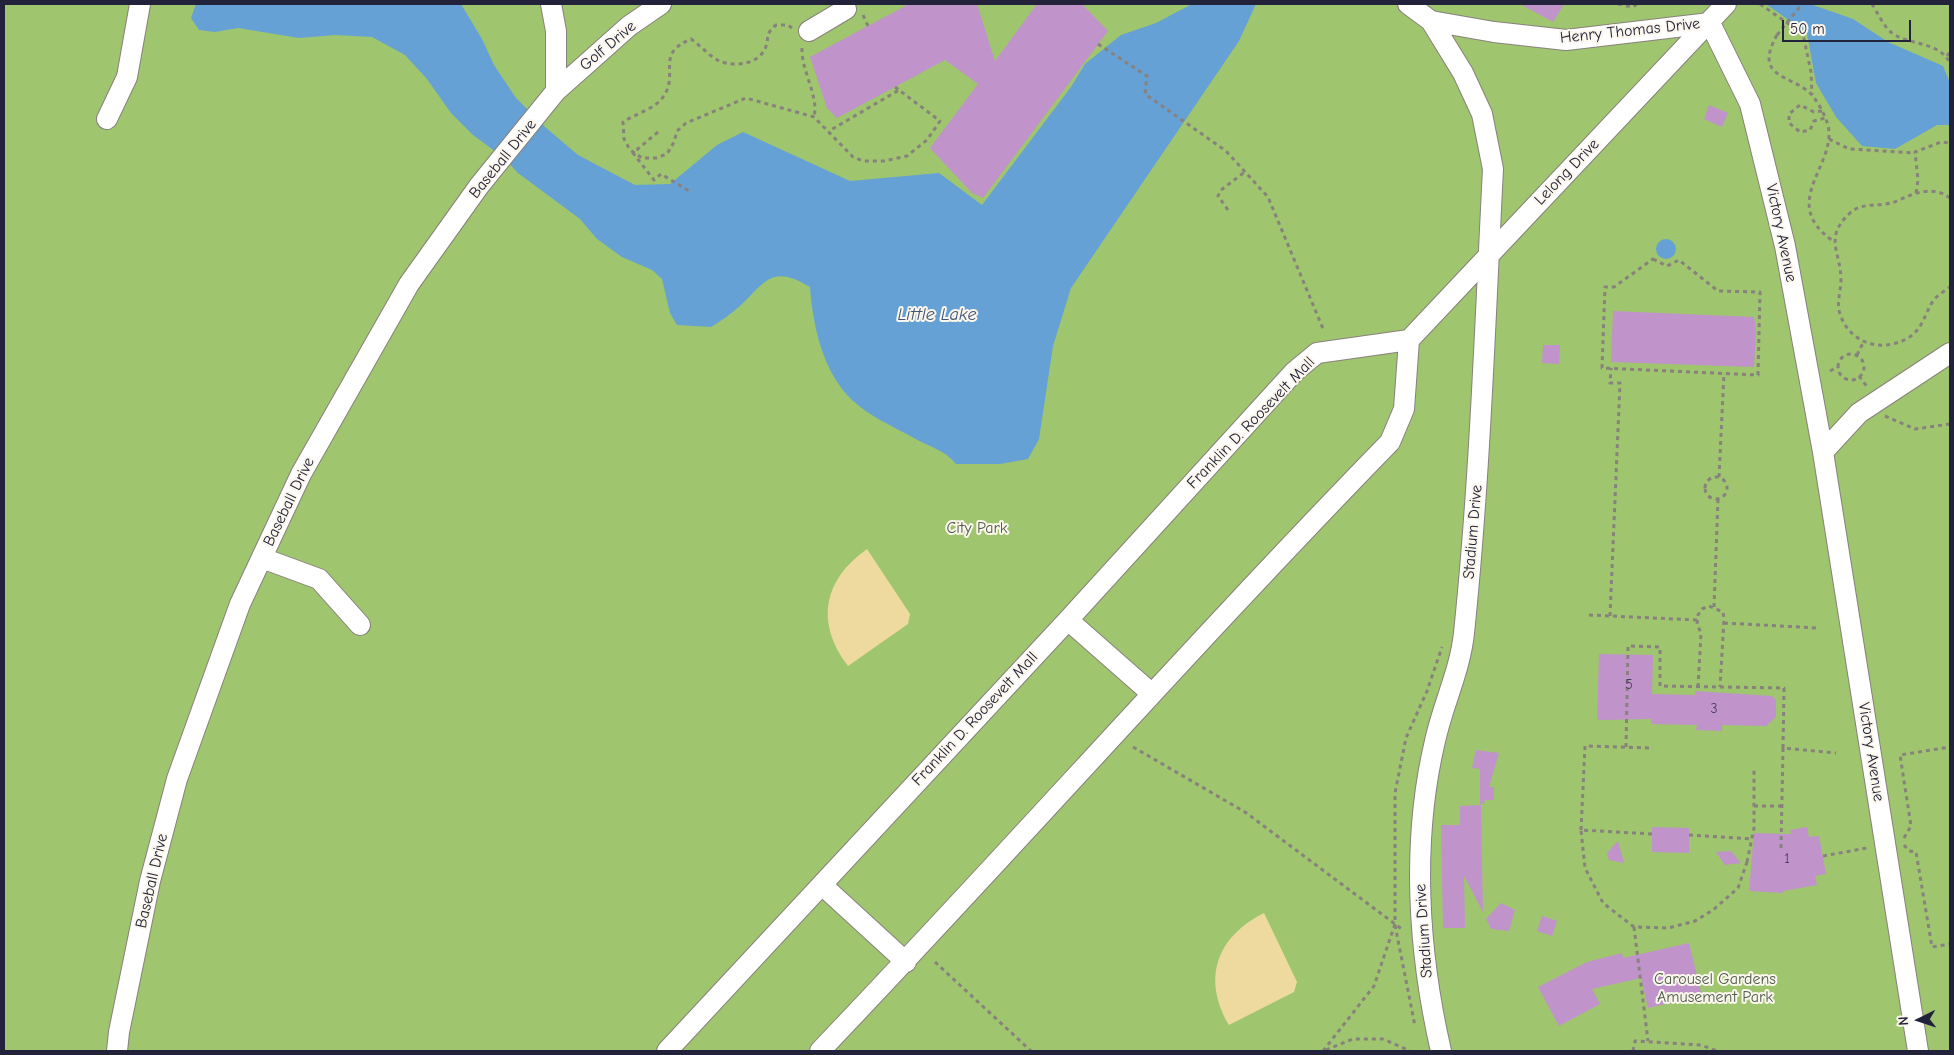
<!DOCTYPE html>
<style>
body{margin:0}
#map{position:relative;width:1954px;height:1055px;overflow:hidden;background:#ede0be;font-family:"Comic Neue",sans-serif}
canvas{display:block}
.frame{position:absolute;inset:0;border:5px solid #22223b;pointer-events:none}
.north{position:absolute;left:1894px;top:995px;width:50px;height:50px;-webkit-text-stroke:4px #fbf7ec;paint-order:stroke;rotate:266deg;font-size:14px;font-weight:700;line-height:20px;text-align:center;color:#22223b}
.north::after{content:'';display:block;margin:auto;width:18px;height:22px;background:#22223b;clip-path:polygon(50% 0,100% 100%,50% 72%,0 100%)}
.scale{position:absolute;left:1782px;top:20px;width:129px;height:22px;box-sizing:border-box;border:2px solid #22223b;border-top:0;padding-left:6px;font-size:15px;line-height:18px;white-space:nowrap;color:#22223b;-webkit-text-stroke:4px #fbf7ec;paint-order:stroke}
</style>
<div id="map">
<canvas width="1954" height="1055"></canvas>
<div class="frame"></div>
<div class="north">N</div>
<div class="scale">50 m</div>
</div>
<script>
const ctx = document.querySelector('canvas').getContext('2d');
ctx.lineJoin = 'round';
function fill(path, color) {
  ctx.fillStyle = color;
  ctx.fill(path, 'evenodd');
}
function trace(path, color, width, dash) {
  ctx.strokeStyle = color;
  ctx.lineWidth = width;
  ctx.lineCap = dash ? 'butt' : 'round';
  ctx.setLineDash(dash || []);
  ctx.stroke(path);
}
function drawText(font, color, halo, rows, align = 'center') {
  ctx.font = font + ' "Comic Neue",sans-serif';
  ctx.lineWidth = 4;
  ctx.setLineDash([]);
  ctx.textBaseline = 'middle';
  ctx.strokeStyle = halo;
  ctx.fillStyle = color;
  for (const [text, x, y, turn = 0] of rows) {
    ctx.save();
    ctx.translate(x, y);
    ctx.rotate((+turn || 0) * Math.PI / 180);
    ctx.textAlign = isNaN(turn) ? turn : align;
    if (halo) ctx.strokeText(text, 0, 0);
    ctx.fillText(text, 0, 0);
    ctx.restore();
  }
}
fill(new Path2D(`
 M 4,4 L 1950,4 L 1950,1051 L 4,1051 Z`), '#9fc56f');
fill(new Path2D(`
 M 867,549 L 910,614 L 908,624 L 848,666 C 815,623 823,580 867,549 Z
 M 1264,913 L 1297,982 L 1294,992 L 1229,1025 C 1202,979 1216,937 1264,913 Z`), '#eeda9e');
fill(new Path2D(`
 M 196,4 L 461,4 L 482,39 L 494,65 L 516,98 L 545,127 L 578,155 L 635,185 L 670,184 L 717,145 L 743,132 L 850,181 L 939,173 L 982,205 L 1071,87 L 1085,64 L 1121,35 L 1156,23 L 1192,4 L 1256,4 L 1239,41 L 1071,288 L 1053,346 L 1039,439 L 1028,459 L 1000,464 L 956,464 C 945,450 930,447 914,438 C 894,427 869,416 852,400 C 823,372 813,327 810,287 C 772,264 766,281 740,306 C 731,314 721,321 711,327 L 677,325 L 670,313 L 662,279 L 652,270 L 622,257 L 597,239 L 580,219 L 518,173 L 503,157 L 473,135 L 451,113 L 427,79 L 405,55 L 372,37 L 335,35 L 299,38 L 238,28 L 215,32 L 199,30 L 191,18 Z
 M 1766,4 L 1810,4 L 1853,19 L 1888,42 L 1943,66 L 1950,83 L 1950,125 L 1937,125 L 1895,149 L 1862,146 L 1836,117 L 1816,83 L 1807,33 Z
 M1656 249a10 10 0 1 1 20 0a10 10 0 1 1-20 0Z`), '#65a1d5');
fill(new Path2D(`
 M 909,4 L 977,4 L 995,61 L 1037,4 L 1082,4 L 1108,31 L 983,198 L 972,193 L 930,148 L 978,84 L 945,60 L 837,118 L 827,108 L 810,57 Z
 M 1520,4 L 1564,4 L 1553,22 Z
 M 1709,105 L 1728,113 L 1722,127 L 1704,119 Z
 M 1613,311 L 1754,317 L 1756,330 L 1754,367 L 1611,362 Z
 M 1543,345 L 1560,345 L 1559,364 L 1542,363 Z
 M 1599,654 L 1653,655 L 1652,694 L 1695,695 L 1695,691 L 1772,696 L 1776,700 L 1776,717 L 1766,726 L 1722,725 L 1722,731 L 1696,730 L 1697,725 L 1651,724 L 1651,719 L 1601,720 L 1597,719 Z
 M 1476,750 L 1499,753 L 1489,787 L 1494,787 L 1494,800 L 1485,800 L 1484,804 L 1480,804 L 1480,769 L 1472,768 Z
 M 1481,805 L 1483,912 L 1464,876 L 1465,928 L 1443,928 L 1441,825 L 1460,825 L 1460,806 Z
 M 1652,827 L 1689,828 L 1689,853 L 1652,852 Z
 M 1807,827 L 1809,837 L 1819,836 L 1826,874 L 1815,876 L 1817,885 L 1783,891 L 1783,893 L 1749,891 L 1754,833 L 1791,834 L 1790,830 Z
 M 1618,841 L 1624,863 L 1609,860 L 1607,853 Z
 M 1731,851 L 1741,863 L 1725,865 L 1716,852 Z
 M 1501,903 L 1515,910 L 1509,931 L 1491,929 L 1486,919 Z
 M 1542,916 L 1557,921 L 1552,936 L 1537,931 Z
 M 1689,943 L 1702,996 L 1648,1008 L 1641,978 L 1592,989 L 1600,1004 L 1559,1026 L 1538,987 L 1587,962 L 1622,953 L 1623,958 Z`), '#c093ca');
const minor = new Path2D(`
 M 1408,4 L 1431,21 L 1494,32 L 1566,40 L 1710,23
 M 1431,21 L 1463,73 L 1482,114 L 1493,169 C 1485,324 1480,479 1464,633 C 1460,671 1443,704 1435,741 C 1411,842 1418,951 1441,1051
 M 1710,23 L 1750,104 L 1785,246 L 1823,452 L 1918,1051
 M 809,31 L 846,9 L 843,4
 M 556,91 L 629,26 L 661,4
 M 107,119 L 127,77 L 140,4
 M 1409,340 L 1726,4
 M 1823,452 L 1859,413 L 1950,353
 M 262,558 L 319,579 L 360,625
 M 1068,620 L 1151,693
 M 822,885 L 906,962
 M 117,1051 L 119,1032 L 150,881 L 177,779 L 240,604 L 301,474 L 409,284 L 479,186 L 556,91 L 556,31 L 551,4
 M 667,1051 L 1068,620 L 1294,372 L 1317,353 L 1409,340 L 1404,409 L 1390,442 C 1196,641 1012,850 820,1051`);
trace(minor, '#88817c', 22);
trace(new Path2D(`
 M 1618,4 L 1632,7 L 1638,4
 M 1760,4 L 1803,34 L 1811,72 L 1812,95
 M 1872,4 C 1877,12 1884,27 1892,33 C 1910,46 1939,41 1950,63
 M 863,15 L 868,26
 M 792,28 L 788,25 L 776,25 C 764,35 770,37 765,49 C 757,65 734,67 719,61 C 709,56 700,45 691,39 C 654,54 680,74 663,97 C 655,109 635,114 623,122 L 624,139 L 630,150 L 642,158 L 656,158 L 667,154 L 674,142 L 677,131 L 686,123 L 746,98 L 814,117 L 853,157 L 863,161 L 884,161 L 907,156 L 927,140 L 940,121 L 899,90 L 829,131
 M 1777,35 C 1752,79 1792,74 1812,95 C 1818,102 1824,114 1827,122 C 1841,163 1776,201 1833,241
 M 1098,44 L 1147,76 L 1145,94 L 1226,151 L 1268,197 L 1324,331
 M 802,48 C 801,71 819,95 814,117
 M 1947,56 L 1950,52
 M 895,87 L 899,90
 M 1822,111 L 1814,112 L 1800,105 L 1789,114 L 1789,123 L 1800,132 L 1810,130 L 1814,121 L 1825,118
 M 658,132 L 633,153 L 654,180 L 661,174 L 689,191
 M 1829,139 L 1849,149 L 1915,153
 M 1916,193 L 1918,180 L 1915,152 L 1941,142 L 1950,143
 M 1950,198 C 1933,185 1914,193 1897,201 C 1881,208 1863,201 1850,213 C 1823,238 1841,252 1841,280 C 1841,292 1836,302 1840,314 C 1850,344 1882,353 1908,338 C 1923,329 1924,315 1933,301 C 1936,296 1945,291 1950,287
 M 1228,210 L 1218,196 L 1221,190 L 1246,171
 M 1653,259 L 1667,266 L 1679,260 L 1718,291 L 1760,292 L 1758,375 L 1602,368 L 1605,287 L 1614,287 Z
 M1838 367a13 13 0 1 1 26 0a13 13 0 1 1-26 0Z
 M 1857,355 L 1863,343
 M 1830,371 L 1838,367
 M 1859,376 L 1868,388
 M 1885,416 L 1915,429 L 1950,424
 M1705 488a11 11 0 1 1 22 0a11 11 0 1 1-22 0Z
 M 1719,477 L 1724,373
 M 1714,607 L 1718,499
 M 1589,615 L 1697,620
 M 1610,616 L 1620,383 L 1610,383 L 1611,368
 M 1724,623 L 1818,628
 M 1698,687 L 1701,633 L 1697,624 L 1698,615 L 1702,609 L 1709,606 L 1723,612 L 1724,619 L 1720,687
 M 1133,747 L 1245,812 L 1403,930
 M 1626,747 L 1628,646 L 1660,647 L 1660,686 L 1784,688 L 1783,748
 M 1754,806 L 1782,806
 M 1581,830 L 1585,746 L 1653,748
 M 1652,834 L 1581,830 L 1585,868 L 1603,903 L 1634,927 L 1668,928 L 1695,921 L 1713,910 L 1738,888 L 1747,862 L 1751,863
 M 1689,835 L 1751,839
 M 1904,838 L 1911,826 L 1900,755 L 1950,747
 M 1904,845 L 1909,851 L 1916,852 L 1932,947 L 1950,944
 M 1781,848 L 1783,748 L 1836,753
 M 1823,856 L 1867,848
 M 1747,862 L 1754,828 L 1754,768
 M 1395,925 L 1415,1026
 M 1634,927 L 1648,1041
 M 935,962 L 1031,1051
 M 1326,1050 L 1353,1039 L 1383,1039 L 1410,1051
 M 1323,1051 L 1374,986 L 1395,924 L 1395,793 L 1406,738 L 1427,691 L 1442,647
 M 1633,1051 L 1635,1041 L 1701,1045 L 1717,1051`), '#88817c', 3, [4, 4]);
trace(minor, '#fff', 20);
trace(new Path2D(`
 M 1777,35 L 1802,4`), '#88817c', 3, [4, 4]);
drawText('14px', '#4a3e5f', null, [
 ["5",1629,685],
 ["3",1714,709],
 ["1",1787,859]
]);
drawText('16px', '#22223b', '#fbf7ec', [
 ["Henry Thomas Drive",1630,31,-6],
 ["Golf Drive",608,46,-40],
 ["Baseball Drive",503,159,-51],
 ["Lelong Drive",1567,172,-46],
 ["Victory Avenue",1781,233,78],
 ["Franklin D. Roosevelt Mall",1251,423,-46],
 ["Baseball Drive",289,502,-64],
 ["Stadium Drive",1473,532,-85],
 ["Franklin D. Roosevelt Mall",975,719,-47],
 ["Victory Avenue",1871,752,81],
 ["Baseball Drive",152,881,-77],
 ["Stadium Drive",1424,931,-94]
]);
drawText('16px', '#4e5b4d', '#fbf7ec', [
 ["City Park",977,528],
 ["Carousel Gardens",1715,979],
 ["Amusement Park",1715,997]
]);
drawText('italic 18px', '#3d5579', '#fbf7ec', [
 ["Little Lake",937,315]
]);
</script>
